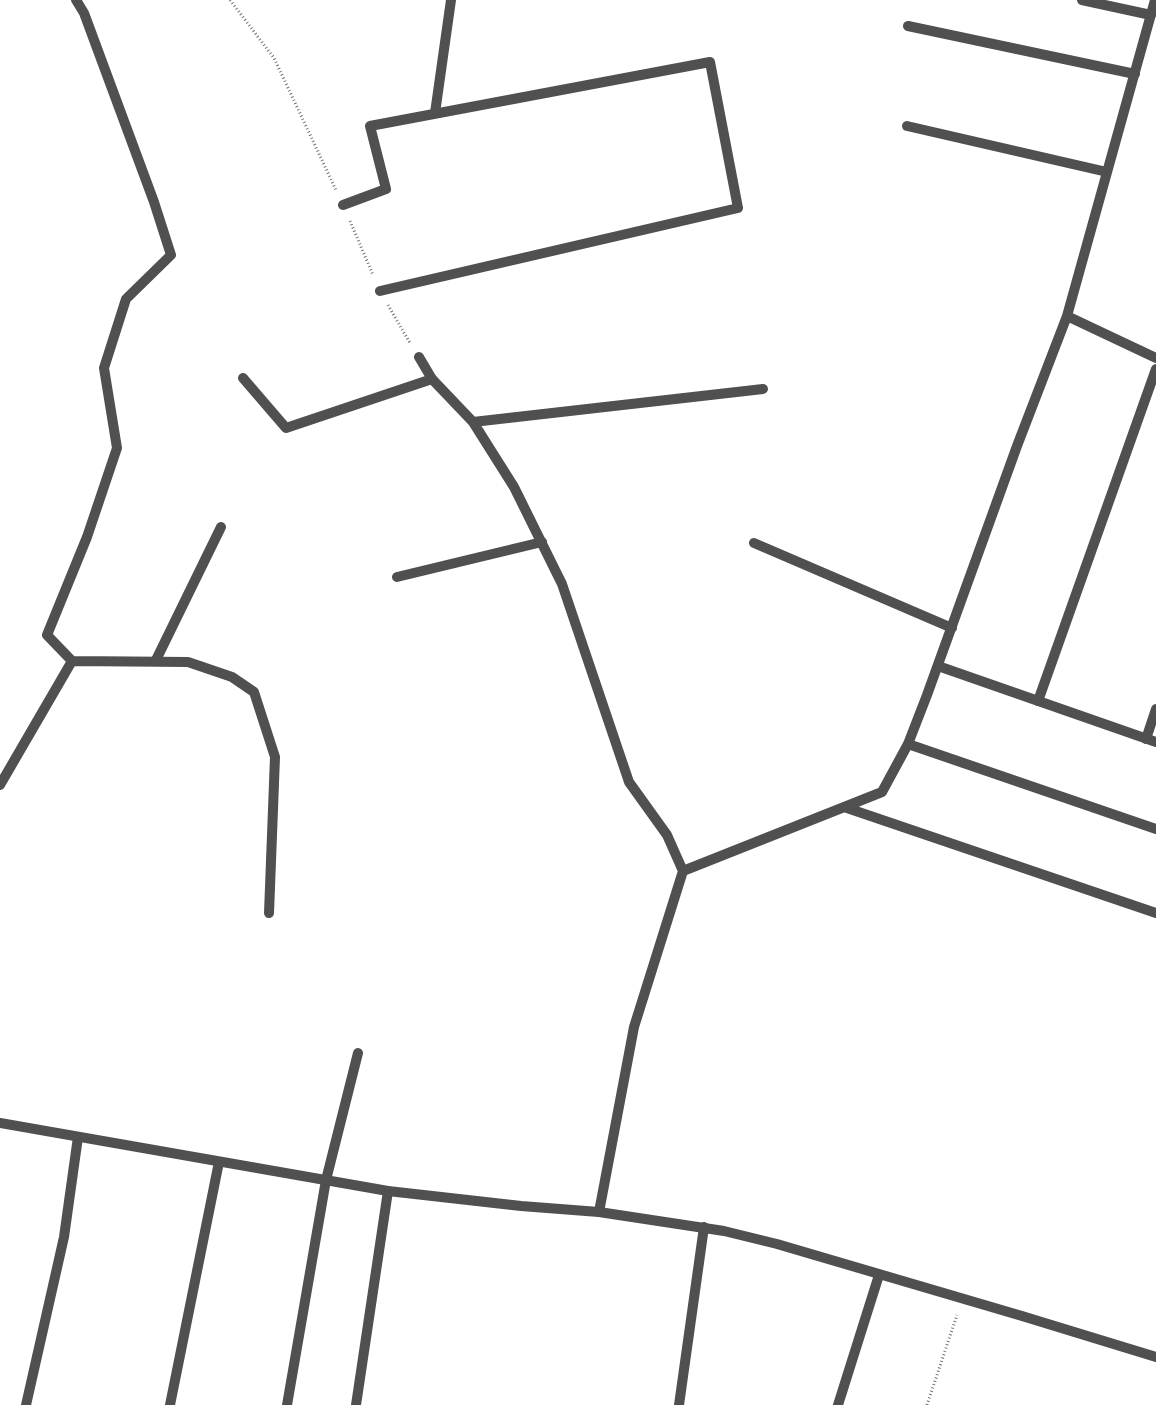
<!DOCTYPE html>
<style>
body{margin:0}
canvas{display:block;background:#fff}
</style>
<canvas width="1156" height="1405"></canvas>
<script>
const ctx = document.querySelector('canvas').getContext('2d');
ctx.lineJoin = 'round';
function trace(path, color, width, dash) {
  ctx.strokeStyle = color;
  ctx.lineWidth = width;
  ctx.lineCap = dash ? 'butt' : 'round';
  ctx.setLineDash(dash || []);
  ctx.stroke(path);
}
trace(new Path2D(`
 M 230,0 L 274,58 L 336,190
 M 350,221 L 373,275
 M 388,305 L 410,343
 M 927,1405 L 957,1315`), '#727272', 3, [1, 2.5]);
trace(new Path2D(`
 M 1082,0 L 1151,15
 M 908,26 L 1135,74
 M 243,378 L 286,428 L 432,379
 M 397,577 L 542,542
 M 156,660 L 221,527
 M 1038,701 L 1156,369
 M 1146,739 L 1156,709
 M 326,1180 L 358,1053
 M 26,1405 L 64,1237 L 78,1137
 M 170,1405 L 219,1162
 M 356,1405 L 388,1191
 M 838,1405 L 879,1275`), '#505050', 10);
trace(new Path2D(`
 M 76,0 L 84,13 L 154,202 L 171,255 L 126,299 L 104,368 L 117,448 L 87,537 L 47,635 L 72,661 L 188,662 L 232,677 L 254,692 L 275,757 L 269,913
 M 435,113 L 451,0
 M 907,126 L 1107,172
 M 343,205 L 386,189 L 370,126 L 710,62 L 738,208 L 380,291
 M 1067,316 L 1156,358
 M 419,357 L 432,379 L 473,422 L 514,487 L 562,584 L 629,782 L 667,835 L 683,871 L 634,1027 L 599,1212
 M 473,422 L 763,389
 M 754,543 L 952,628
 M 938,666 L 1156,742
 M 908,744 L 1156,829
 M 0,785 L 72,661
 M 844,807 L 1156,913
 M 683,871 L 882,792 L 908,744 L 927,695 L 1017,446 L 1067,316 L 1155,0
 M 287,1405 L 326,1180
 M 679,1405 L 704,1227`), '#505050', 10);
trace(new Path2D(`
 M 0,1123 L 388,1191 L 521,1206 L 599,1212 L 724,1231 L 777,1244 L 1022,1316 L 1156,1357`), '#505050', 10);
</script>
